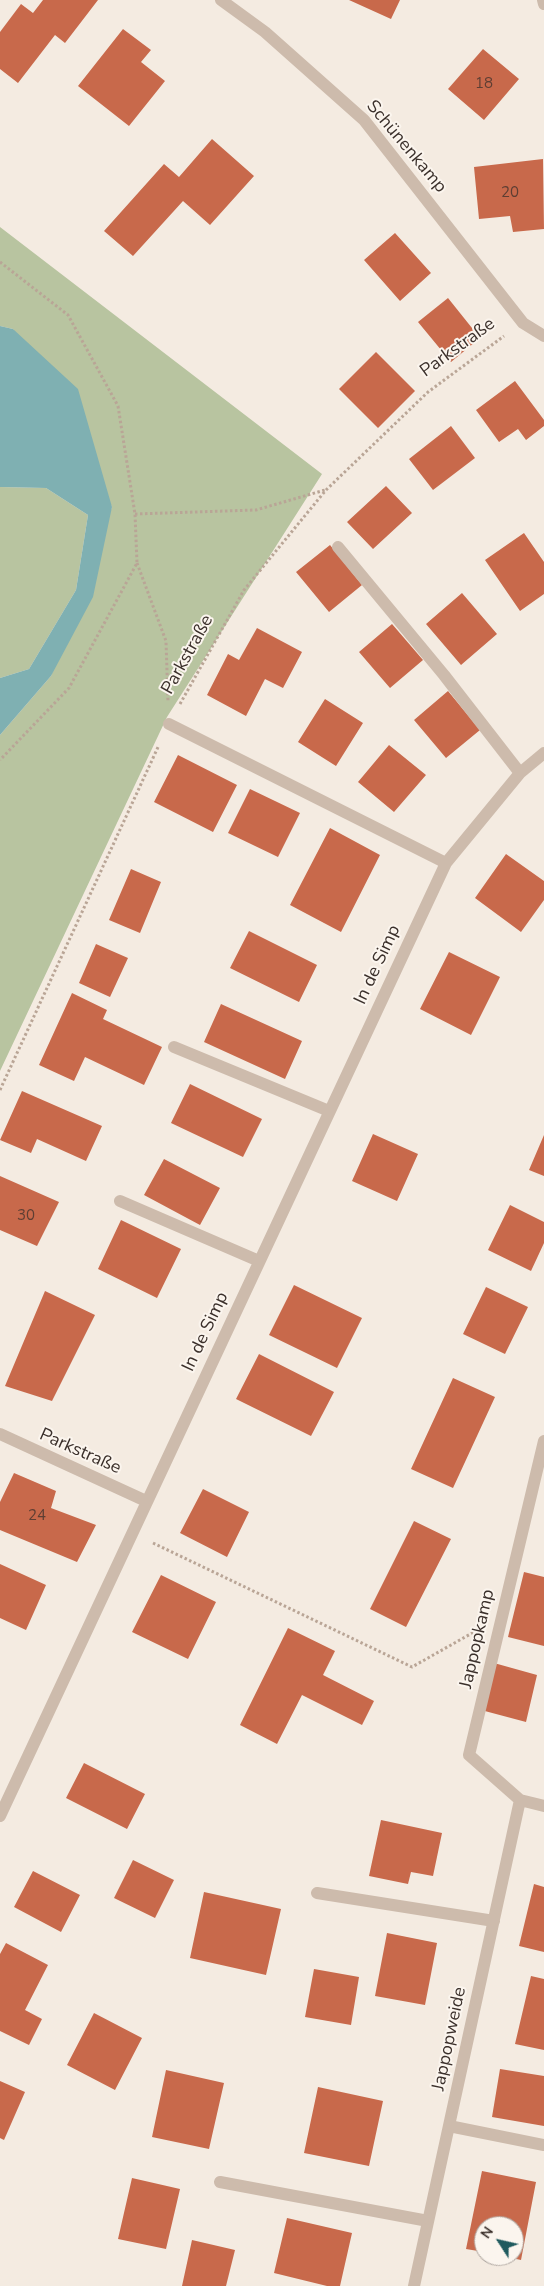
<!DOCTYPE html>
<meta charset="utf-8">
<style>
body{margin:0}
#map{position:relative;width:544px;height:2286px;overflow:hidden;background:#f4ebe1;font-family:"Nunito Sans",sans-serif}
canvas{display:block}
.north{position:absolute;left:474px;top:2216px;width:50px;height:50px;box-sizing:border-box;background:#fbf5ee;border:1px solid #aea6a0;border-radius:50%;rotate:305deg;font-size:14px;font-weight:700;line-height:20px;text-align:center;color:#3b302b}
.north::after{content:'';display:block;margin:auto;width:18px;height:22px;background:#1f5a5e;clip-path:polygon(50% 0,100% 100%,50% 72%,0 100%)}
</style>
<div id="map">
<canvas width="544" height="2286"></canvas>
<div class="north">N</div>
</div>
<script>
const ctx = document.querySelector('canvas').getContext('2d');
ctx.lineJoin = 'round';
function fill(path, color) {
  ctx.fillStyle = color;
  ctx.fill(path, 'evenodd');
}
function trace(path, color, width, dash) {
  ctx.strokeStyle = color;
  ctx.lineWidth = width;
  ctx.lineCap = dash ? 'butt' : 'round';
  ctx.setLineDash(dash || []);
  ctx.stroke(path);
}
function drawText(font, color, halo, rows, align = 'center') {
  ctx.font = font + ' "Nunito Sans",sans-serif';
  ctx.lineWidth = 4;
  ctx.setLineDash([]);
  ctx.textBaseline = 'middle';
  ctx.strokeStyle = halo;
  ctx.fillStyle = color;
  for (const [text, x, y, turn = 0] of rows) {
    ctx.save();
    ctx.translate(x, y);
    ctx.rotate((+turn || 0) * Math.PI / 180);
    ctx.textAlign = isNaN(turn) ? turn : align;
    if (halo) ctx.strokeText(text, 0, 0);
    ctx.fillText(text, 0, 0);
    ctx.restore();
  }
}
fill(new Path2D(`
 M 0,227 L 322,474 L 167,717 L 0,1071 L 0,735 L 51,676 L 112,507 L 13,329 L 0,326 Z
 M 0,487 L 46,488 L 88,515 L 76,590 L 29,669 L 0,678 Z`), '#b8c4a0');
fill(new Path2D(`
 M 0,326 L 13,329 L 78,389 L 112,507 L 93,597 L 51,676 L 0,735 L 0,678 L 29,669 L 76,590 L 88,515 L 46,488 L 0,487 Z`), '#7fb0b2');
fill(new Path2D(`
 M 43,0 L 98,0 L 65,43 L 55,35 L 18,83 L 0,69 L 0,32 L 21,4 L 33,13 Z
 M 349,0 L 400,0 L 391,19 Z
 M 123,29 L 151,50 L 141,62 L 165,81 L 129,126 L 78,86 Z
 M 483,49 L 519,79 L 484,120 L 448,89 Z
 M 212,139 L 254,176 L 210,225 L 183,201 L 133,256 L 104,231 L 164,164 L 179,177 Z
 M 543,159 L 544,229 L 513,232 L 510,216 L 479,219 L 474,167 Z
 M 395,233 L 431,273 L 400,301 L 364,260 Z
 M 448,298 L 480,338 L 451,362 L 418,322 Z
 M 376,352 L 415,391 L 378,428 L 339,389 Z
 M 515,381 L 544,420 L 544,426 L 526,440 L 518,429 L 499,442 L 476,410 Z
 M 451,426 L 475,458 L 433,490 L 409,459 Z
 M 386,486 L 412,513 L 373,549 L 347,522 Z
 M 524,533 L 544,562 L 544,594 L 520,611 L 485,560 Z
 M 330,545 L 362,585 L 329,612 L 296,572 Z
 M 462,593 L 497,634 L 461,665 L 426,624 Z
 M 392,624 L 423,660 L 390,688 L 359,652 Z
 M 257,628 L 302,652 L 283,688 L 265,679 L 246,716 L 207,695 L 228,654 L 239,660 Z
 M 448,691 L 480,730 L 446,758 L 414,720 Z
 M 325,699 L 363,723 L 336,766 L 298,742 Z
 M 389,745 L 426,775 L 394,812 L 358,782 Z
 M 178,755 L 237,785 L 213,832 L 154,802 Z
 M 250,789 L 300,813 L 278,857 L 228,833 Z
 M 330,828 L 380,855 L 341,932 L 290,905 Z
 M 506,854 L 544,881 L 544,900 L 521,932 L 475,898 Z
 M 131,869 L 161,882 L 140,933 L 109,920 Z
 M 249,931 L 317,965 L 299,1002 L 230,968 Z
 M 96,944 L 128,958 L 110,997 L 79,983 Z
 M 449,952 L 500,977 L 471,1035 L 420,1009 Z
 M 72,993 L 107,1010 L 103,1019 L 162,1047 L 144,1085 L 85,1057 L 74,1081 L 39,1065 Z
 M 221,1004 L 302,1041 L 285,1079 L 204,1042 Z
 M 190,1084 L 262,1119 L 243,1157 L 171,1123 Z
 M 22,1091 L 102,1126 L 86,1161 L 37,1139 L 31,1153 L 0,1140 Z
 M 373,1134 L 418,1154 L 397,1201 L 352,1181 Z
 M 544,1135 L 544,1176 L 529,1170 Z
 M 164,1159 L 220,1188 L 200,1225 L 144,1195 Z
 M 0,1176 L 59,1202 L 37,1246 L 0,1230 Z
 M 510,1205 L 544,1222 L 544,1243 L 531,1271 L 488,1250 Z
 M 121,1220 L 181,1249 L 157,1298 L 98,1269 Z
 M 294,1285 L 362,1318 L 337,1368 L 269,1335 Z
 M 486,1287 L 528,1307 L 505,1354 L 463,1334 Z
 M 45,1291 L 95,1315 L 52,1401 L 5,1386 Z
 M 259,1354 L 334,1392 L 311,1436 L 236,1399 Z
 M 453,1378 L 495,1397 L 453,1488 L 411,1469 Z
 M 14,1473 L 56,1491 L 51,1508 L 96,1525 L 77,1562 L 0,1530 L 0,1502 Z
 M 203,1489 L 249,1512 L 227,1557 L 180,1533 Z
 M 414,1521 L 451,1539 L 406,1627 L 370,1609 Z
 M 0,1564 L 46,1585 L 26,1630 L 0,1618 Z
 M 524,1572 L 544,1577 L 544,1646 L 508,1637 Z
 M 161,1575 L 216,1602 L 188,1659 L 132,1632 Z
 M 288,1628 L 335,1651 L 323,1675 L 374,1701 L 362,1725 L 302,1695 L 277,1744 L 240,1725 Z
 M 494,1663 L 537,1675 L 526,1722 L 481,1710 Z
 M 84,1763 L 145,1794 L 127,1829 L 66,1798 Z
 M 381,1820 L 442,1833 L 433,1876 L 411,1872 L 408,1884 L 369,1876 Z
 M 133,1860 L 174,1880 L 155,1918 L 114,1898 Z
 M 33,1871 L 80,1895 L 61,1932 L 14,1907 Z
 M 534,1884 L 544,1887 L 544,1952 L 519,1946 Z
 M 204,1892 L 281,1909 L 266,1975 L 190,1958 Z
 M 387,1933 L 437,1943 L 425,2005 L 375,1996 Z
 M 6,1943 L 48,1965 L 25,2010 L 42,2019 L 29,2045 L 0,2031 L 0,1954 Z
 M 314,1969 L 359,1977 L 351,2025 L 305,2017 Z
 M 531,1976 L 544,1979 L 544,2050 L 515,2044 Z
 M 94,2013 L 142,2038 L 115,2090 L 67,2065 Z
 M 500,2069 L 544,2076 L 544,2126 L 492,2117 Z
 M 166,2070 L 224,2083 L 209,2149 L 152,2137 Z
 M 0,2081 L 25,2092 L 4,2140 L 0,2138 Z
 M 318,2087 L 383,2101 L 369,2166 L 304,2153 Z
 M 482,2171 L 536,2182 L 521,2260 L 507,2257 L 514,2256 L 514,2226 L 484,2226 L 484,2252 L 466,2249 Z
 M 132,2178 L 180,2189 L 166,2249 L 118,2239 Z
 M 287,2218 L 352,2233 L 340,2286 L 327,2286 L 274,2273 Z
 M 192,2240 L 235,2250 L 226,2286 L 182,2286 Z`), '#c8694b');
trace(new Path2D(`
 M 0,262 L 68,315 L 118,406 L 135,514 L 137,563 L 69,688 L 0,760
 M 135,514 L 256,510 L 325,490
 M 137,563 L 166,641 L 168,701
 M 180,704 L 244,590 L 326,490 L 428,392 L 504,336
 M 0,1090 L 159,745
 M 153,1543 L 412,1667 L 474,1632`), '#b9a596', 3, [2.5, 2.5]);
trace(new Path2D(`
 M 221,0 L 265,32 L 364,120 L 523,323 L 544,336
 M 543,0 L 544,4
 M 338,547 L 444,675 L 520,773
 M 169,724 L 446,863
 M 174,1047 L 329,1111
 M 120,1201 L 259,1261
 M 0,1434 L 146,1501
 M 544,1441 L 469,1755 L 520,1800 L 544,1806
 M 0,1816 L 446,863 L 520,773 L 544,753
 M 317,1893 L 494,1921
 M 449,2126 L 544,2145
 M 220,2182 L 428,2221
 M 414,2286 L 520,1800`), '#cdbbac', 12);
drawText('15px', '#5e3e33', null, [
 ["18",484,84],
 ["20",510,193],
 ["30",26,1216],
 ["24",37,1516]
]);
drawText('18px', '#3b302b', '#fbf5ee', [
 ["Schünenkamp",406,147,50],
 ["Parkstraße",458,348,-36],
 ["Parkstraße",188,655,-61],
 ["In de Simp",378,965,-65],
 ["In de Simp",206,1332,-65],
 ["Parkstraße",80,1452,24],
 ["Jappopkamp",478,1639,-77],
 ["Jappopweide",450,2039,-78]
]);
</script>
